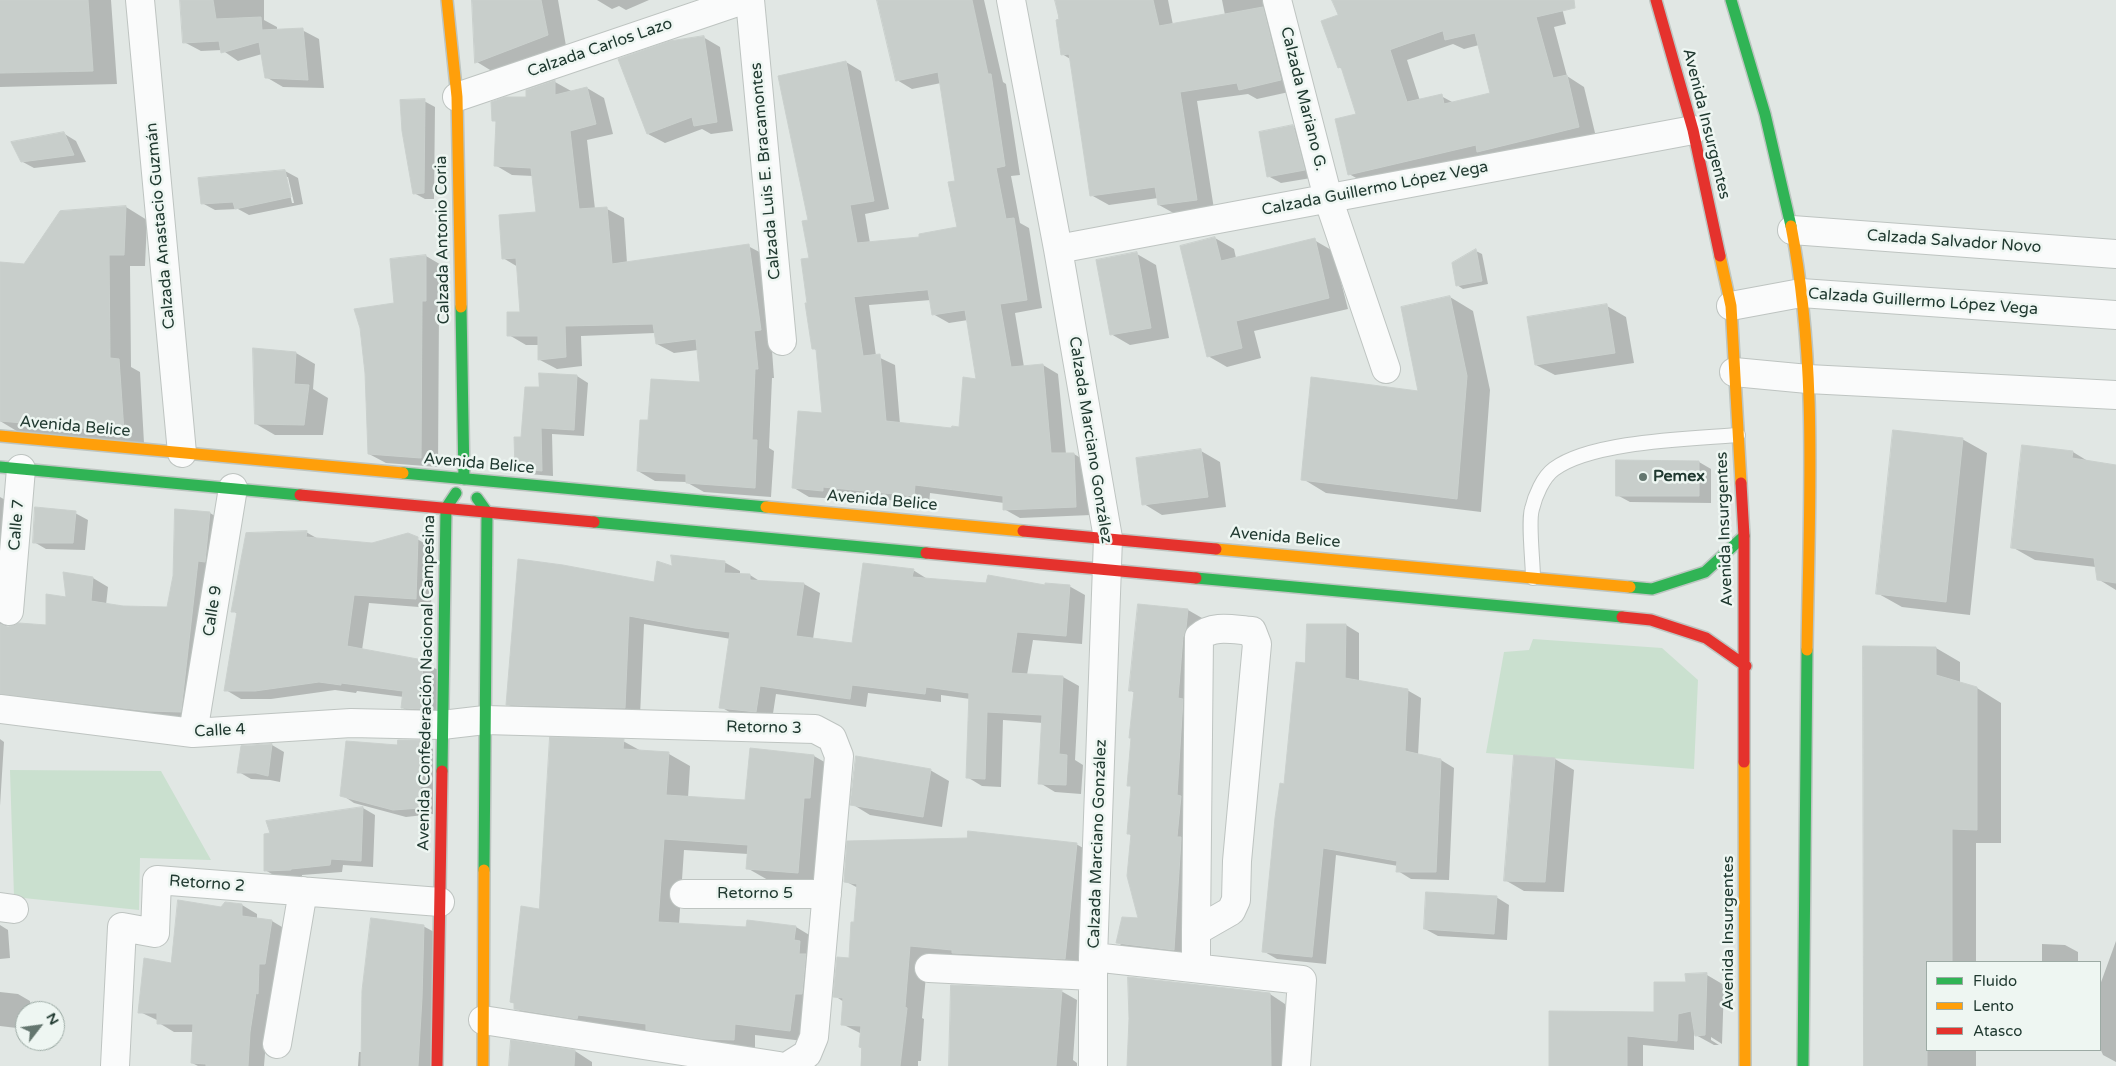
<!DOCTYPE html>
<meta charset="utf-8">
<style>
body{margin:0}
#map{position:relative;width:2116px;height:1066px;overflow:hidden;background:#e1e7e4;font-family:"Varela Round",sans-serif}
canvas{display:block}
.legend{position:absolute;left:1926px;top:961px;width:175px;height:90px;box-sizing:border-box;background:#eef6f2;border:1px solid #9caaa4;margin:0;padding:6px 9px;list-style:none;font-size:15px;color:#203930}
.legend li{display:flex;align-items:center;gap:10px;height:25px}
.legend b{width:25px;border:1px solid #9caaa4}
.north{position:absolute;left:15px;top:1001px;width:50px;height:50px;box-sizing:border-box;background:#eef6f2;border:1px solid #9caaa4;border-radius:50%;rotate:60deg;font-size:14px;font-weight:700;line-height:20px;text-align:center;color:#203930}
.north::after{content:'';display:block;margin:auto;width:18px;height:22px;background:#64766f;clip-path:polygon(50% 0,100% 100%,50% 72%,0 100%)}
</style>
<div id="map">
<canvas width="2116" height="1066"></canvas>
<ul class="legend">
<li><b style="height:6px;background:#30b455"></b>Fluido</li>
<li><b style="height:6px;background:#ff9f0a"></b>Lento</li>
<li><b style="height:6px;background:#e5322d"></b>Atasco</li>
</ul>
<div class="north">N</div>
</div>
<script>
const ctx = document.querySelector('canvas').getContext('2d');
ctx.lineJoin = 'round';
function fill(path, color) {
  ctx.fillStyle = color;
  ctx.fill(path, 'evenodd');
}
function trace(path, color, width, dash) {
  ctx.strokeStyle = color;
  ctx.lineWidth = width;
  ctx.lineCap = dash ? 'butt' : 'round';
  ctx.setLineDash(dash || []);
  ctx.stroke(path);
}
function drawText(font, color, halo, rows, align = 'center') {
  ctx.font = font + ' "Varela Round",sans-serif';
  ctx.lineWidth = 5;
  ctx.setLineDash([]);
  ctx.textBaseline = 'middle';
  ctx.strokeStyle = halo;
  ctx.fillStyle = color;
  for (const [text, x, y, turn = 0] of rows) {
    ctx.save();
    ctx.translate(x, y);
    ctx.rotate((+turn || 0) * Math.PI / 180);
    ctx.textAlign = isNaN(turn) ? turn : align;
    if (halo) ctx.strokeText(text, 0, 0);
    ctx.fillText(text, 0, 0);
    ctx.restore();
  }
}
fill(new Path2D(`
 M 1533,639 L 1662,648 L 1698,680 L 1694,769 L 1486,753 L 1504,652 L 1529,650 Z
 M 10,770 L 161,771 L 211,860 L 140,858 L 139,910 L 14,897 Z`), '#cae0cf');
fill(new Path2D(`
 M 0,0 L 111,0 L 117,84 L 0,87 Z
 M 181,0 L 264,0 L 264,20 L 277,27 L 277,31 L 302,30 L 319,39 L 324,88 L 283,87 L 266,77 L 262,54 L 238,61 L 222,50 L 201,51 L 184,42 Z
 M 473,0 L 558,0 L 566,46 L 495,73 L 477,62 Z
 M 597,0 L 649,0 L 626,10 L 619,6 L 612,9 Z
 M 879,0 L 984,0 L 1003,82 L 1006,84 L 1020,175 L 1011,176 L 1020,223 L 1029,228 L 1042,308 L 1015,313 L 1024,367 L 1043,365 L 1058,374 L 1066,454 L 1074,454 L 1089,463 L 1091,515 L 1020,518 L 1004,509 L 1004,503 L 930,493 L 929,504 L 838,495 L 838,499 L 809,497 L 794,488 L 824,415 L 818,351 L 813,348 L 809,304 L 810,221 L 846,62 L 861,71 L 889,209 L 865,214 L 870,243 L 921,238 L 959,228 L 957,182 L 941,83 L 912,89 L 897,80 ZM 931,300 L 933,314 L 949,323 L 968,320 L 978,380 L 960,428 L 952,430 L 900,424 L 895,365 L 876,356 L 869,305 Z
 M 1057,0 L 1168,0 L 1173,25 L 1225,15 L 1222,0 L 1281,0 L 1298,90 L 1257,99 L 1248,94 L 1197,101 L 1214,209 L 1177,215 L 1159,205 L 1158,198 L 1109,205 L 1091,195 L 1072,60 L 1062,54 Z
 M 1334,0 L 1560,0 L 1566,24 L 1554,27 L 1567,76 L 1584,87 L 1596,137 L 1367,184 L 1349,174 L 1358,115 L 1343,70 L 1339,67 L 1339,15 ZM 1453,44 L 1464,49 L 1479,45 L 1492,94 L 1454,103 L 1441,96 L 1420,101 L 1407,60 Z
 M 703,37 L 720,47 L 733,131 L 711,134 L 702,129 L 665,143 L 648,134 L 620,60 Z
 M 555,82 L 573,92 L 587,88 L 604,98 L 613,134 L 587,140 L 595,209 L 607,209 L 624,218 L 627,263 L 748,246 L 765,255 L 774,378 L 772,378 L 769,448 L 774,451 L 771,497 L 704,492 L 686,482 L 655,481 L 638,471 L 649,421 L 701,383 L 698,350 L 674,353 L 657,344 L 655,333 L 581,336 L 582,366 L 557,369 L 540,360 L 539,345 L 526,345 L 509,335 L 522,313 L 518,267 L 503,258 L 537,213 L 533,176 L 512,175 L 495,165 L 497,122 L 493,120 L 527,98 L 527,91 Z
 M 424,101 L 435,107 L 434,199 L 425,199 L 414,193 Z
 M 1293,127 L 1306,134 L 1317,177 L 1281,183 L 1268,176 Z
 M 63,133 L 76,141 L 86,162 L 34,168 L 21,161 Z
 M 285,171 L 298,178 L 303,204 L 249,215 L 238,209 L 215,210 L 202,203 ZM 286,177 L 288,177 L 294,203 L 292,203 Z
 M 126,207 L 147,220 L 145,266 L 130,266 L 131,367 L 140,372 L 144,443 L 20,433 L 0,421 L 0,263 L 25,266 Z
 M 1215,238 L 1234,249 L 1236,258 L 1314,240 L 1333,251 L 1348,309 L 1254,331 L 1261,358 L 1227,367 L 1208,356 Z
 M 1476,251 L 1482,254 L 1488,284 L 1463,289 L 1457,285 Z
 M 1137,254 L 1156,265 L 1169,338 L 1130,345 L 1111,334 Z
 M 426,256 L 443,266 L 443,310 L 439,310 L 438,467 L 386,463 L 369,454 L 366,373 L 361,328 L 396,304 Z
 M 1450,297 L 1473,311 L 1490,390 L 1481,512 L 1326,493 L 1303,479 L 1420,393 Z
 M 1607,306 L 1626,317 L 1634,363 L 1555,375 L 1536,365 Z
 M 255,350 L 296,353 L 315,364 L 313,389 L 328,398 L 323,435 L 275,435 L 256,424 Z
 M 540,374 L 577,376 L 588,383 L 584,436 L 552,434 L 553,476 L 528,474 L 516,467 L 523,438 L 541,388 Z
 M 1962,439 L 1987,453 L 1970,615 L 1902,607 L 1877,593 Z
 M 1201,451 L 1220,462 L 1226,507 L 1162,515 L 1144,504 Z
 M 2073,452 L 2091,463 L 2116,467 L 2116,590 L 2098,579 L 2096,567 L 2035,560 L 2012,547 Z
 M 1699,462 L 1711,469 L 1711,503 L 1630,502 L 1617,495 Z
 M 0,497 L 11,503 L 5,670 L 48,626 L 68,599 L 93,578 L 108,587 L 106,605 L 168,609 L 210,513 L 225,522 L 196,720 L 0,700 Z
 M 75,513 L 88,520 L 85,550 L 46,549 L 34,542 Z
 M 306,532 L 320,540 L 372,544 L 417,539 L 433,548 L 431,608 L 369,603 L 362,650 L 422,661 L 438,670 L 436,717 L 418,717 L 403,708 L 404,697 L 357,691 L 356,693 L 335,690 L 271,699 L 241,699 L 226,690 L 238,614 L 233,611 Z
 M 724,562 L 740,571 L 740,575 L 750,575 L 761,582 L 804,584 L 820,593 L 813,639 L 853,645 L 913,570 L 929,580 L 1046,587 L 1069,586 L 1085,595 L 1082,644 L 1033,640 L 1027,675 L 1063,677 L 1079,686 L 1075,760 L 1083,765 L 1081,794 L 1055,792 L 1040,783 L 1043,723 L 1003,720 L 1001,787 L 982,786 L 967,777 L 970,699 L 941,695 L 941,702 L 868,693 L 866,707 L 776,694 L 772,720 L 736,716 L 721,707 L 731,639 L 644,624 L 640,716 L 523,713 L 507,704 L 673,568 Z
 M 1139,605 L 1188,610 L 1202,618 L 1187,957 L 1132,951 L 1118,943 L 1140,919 L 1132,836 L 1128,833 L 1132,787 L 1128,785 L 1135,693 L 1130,690 Z
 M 1346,625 L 1359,633 L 1359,682 L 1407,690 L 1421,698 L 1418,755 L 1441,760 L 1454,768 L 1449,880 L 1411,879 L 1398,871 L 1398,866 L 1336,855 L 1326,964 L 1277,959 L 1263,951 L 1285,785 L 1306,664 Z
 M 1936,648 L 1960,662 L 1960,684 L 1977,688 L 2001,703 L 2001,843 L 1976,843 L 1976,962 L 1927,962 L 1927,1050 L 1976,1050 L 1976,1066 L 1865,1066 Z
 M 0,739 L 4,742 L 0,806 Z
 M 420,741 L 433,749 L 433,814 L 406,817 L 354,803 L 342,795 L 398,747 Z
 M 623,741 L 643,752 L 669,754 L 690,766 L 688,798 L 746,802 L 752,750 L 814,756 L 835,768 L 819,884 L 768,880 L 747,868 L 748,854 L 684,850 L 679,924 L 747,928 L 796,927 L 816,939 L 811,1042 L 755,1035 L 755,1051 L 536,1020 L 515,1008 L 516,1004 L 511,1002 L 540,910 Z
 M 272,745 L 284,752 L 280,782 L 270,780 L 251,779 L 239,772 Z
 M 1555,759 L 1574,770 L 1564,892 L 1524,891 L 1505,880 Z
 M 930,770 L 949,781 L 942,827 L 870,815 L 852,804 Z
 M 363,808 L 375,815 L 373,867 L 343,865 L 342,872 L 302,875 L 302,876 L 277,877 L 265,870 Z
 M 1076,844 L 1094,854 L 1082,968 L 928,955 L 922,1018 L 924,1019 L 921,1061 L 918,1061 L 918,1066 L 861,1066 L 862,1034 L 842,1024 L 844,1002 L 835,996 L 850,959 L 855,923 L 858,888 L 845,881 Z
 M 1496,897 L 1509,905 L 1507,940 L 1438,936 L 1425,929 Z
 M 242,905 L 257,914 L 257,919 L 272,921 L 287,930 L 280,972 L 274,972 L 274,1002 L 266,1042 L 264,1066 L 198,1066 L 192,1063 L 194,1032 L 174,1032 L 159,1023 L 159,1021 L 140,1012 L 172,964 L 222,908 Z
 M 0,925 L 8,930 L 10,958 L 0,959 Z
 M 423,926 L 438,934 L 434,1066 L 358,1066 L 359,1052 L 363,1052 Z
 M 2116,941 L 2116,1062 L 2103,1055 L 2100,1048 L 2100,985 Z
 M 2042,944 L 2065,945 L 2078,952 L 2078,962 L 2042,962 Z
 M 1707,975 L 1724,985 L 1722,1044 L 1711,1037 L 1711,1040 L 1719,1045 L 1714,1045 L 1694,1034 L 1694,1050 L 1643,1045 L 1643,1066 L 1550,1066 L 1656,1013 L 1688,983 Z
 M 1061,991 L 1077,1000 L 1073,1060 L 1077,1063 L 1077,1066 L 950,1066 Z
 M 0,992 L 18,994 L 30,1001 L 30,1011 L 25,1011 L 25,1029 L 0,1026 Z
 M 1270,994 L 1285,1004 L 1286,1066 L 1128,1066 Z
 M 575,1051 L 592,1062 L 592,1066 L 511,1066 Z`), '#0003');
const building = new Path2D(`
 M 0,0 L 88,0 L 93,71 L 0,73 Z
 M 180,0 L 213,0 L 216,19 L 261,17 L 262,30 L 303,28 L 308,80 L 265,78 L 259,42 L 221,53 L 219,41 L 183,43 Z
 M 472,0 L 541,0 L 548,35 L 475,63 Z
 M 877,0 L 972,0 L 988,74 L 991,74 L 1005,166 L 996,168 L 1006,219 L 1014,218 L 1027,300 L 1000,304 L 1011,367 L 1043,364 L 1051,453 L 1074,453 L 1076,507 L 1003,510 L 1003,496 L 915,485 L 914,496 L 823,487 L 823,491 L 792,488 L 798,411 L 822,413 L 816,349 L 812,349 L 805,303 L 807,303 L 801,259 L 809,258 L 802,221 L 808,220 L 778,76 L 846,61 L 874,201 L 850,205 L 857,243 L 919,237 L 919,234 L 957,227 L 948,182 L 955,181 L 938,72 L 896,81 ZM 928,290 L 932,315 L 965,310 L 976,379 L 963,377 L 959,427 L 952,426 L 951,428 L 886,421 L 880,354 L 863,356 L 854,297 Z
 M 1055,0 L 1153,0 L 1159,26 L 1263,7 L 1281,80 L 1239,90 L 1237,83 L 1180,92 L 1197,200 L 1158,205 L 1155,187 L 1090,196 L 1069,54 L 1061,55 L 1056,20 L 1059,19 Z
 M 1332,0 L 1574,0 L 1575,8 L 1536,17 L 1553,78 L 1567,75 L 1579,127 L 1477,152 L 1476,145 L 1348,175 L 1335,119 L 1356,114 L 1341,67 L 1338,68 L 1321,21 L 1338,15 ZM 1443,31 L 1445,40 L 1475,33 L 1490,93 L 1444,104 L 1442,94 L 1407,102 L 1390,50 Z
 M 704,36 L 717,122 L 694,126 L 692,117 L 647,134 L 618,59 L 670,41 Z
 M 555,80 L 555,95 L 587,87 L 596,124 L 570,131 L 579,209 L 607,207 L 612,264 L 749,244 L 761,330 L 754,331 L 758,369 L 755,369 L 752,440 L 757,440 L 755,488 L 686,483 L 686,474 L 637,471 L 640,420 L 648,420 L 651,379 L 700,382 L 696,339 L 656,344 L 653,324 L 565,326 L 566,357 L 538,360 L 538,336 L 507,336 L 507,312 L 520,312 L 516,258 L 502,259 L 499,215 L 536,212 L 531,168 L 494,166 L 496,121 L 492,121 L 491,102 L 505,97 L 526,97 L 526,90 Z
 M 425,99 L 424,193 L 413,194 L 402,131 L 400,100 Z
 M 1293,125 L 1305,170 L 1267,177 L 1259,132 Z
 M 64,132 L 74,155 L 21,162 L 11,142 Z
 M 285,170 L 291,197 L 235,209 L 233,202 L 201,204 L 198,178 Z
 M 126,206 L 124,255 L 109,255 L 110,358 L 119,359 L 124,432 L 0,421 L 0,262 L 24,264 L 60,211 Z
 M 1215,237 L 1221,261 L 1315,238 L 1329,298 L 1236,321 L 1242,348 L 1207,357 L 1180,246 Z
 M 1476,249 L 1482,281 L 1456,286 L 1452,263 Z
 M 1137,252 L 1151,328 L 1110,335 L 1096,260 Z
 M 426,255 L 426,301 L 422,301 L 421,458 L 368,454 L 365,373 L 360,328 L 354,309 L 394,303 L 390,259 Z
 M 1450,296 L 1467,376 L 1457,499 L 1301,480 L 1311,377 L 1418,391 L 1401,307 Z
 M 1607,304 L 1615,353 L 1535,365 L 1527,317 Z
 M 253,348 L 296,352 L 294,384 L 309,385 L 304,425 L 255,424 Z
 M 539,373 L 577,375 L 574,430 L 541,428 L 542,471 L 515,468 L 514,437 L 521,437 L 525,387 L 539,387 Z
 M 1893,430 L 1963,438 L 1946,602 L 1876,594 Z
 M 2022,445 L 2073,451 L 2072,458 L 2116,465 L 2116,583 L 2097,580 L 2094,558 L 2011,548 Z
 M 1201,449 L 1208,497 L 1142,505 L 1136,458 Z
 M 1616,460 L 1699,461 L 1699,496 L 1616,496 Z
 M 35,507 L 76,511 L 73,543 L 33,543 Z
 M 175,509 L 210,512 L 205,562 L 198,561 L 181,712 L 148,711 L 0,694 L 0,624 L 8,627 L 19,623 L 46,625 L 46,594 L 66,597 L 63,572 L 93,577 L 91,601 L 123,606 L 167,607 L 173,576 Z
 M 307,531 L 306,537 L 372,543 L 408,533 L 418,537 L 416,599 L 354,595 L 347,646 L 423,660 L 421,709 L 401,708 L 403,691 L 341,683 L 341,685 L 319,682 L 255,691 L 224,691 L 237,612 L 231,612 L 246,533 Z
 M 671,555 L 725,561 L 724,573 L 750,574 L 750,580 L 804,583 L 796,636 L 852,643 L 863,563 L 914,569 L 912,577 L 986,583 L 988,575 L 1045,585 L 1045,583 L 1070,585 L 1066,636 L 1017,632 L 1011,673 L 1063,676 L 1059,754 L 1067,755 L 1066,785 L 1038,784 L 1042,715 L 987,712 L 985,779 L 966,778 L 969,693 L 926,687 L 925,694 L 852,685 L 850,699 L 760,686 L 756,712 L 719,708 L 730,632 L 695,628 L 629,616 L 625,708 L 506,705 L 518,559 L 563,565 L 654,582 L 657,561 L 672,566 Z
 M 1138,604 L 1188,609 L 1186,628 L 1183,637 L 1178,698 L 1183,699 L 1177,795 L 1181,796 L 1177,837 L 1181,837 L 1181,840 L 1174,950 L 1116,943 L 1122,917 L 1138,918 L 1127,876 L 1131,834 L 1127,834 L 1131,786 L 1127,786 L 1131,738 L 1129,738 L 1134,691 L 1129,691 Z
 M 1307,624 L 1346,624 L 1345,678 L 1408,689 L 1405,751 L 1441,759 L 1436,872 L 1396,872 L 1397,861 L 1323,848 L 1312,957 L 1262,952 L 1275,818 L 1280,783 L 1284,784 L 1296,662 L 1305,663 Z
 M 1863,646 L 1936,647 L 1936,675 L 1977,687 L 1977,830 L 1952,829 L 1952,962 L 1927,962 L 1927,1066 L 1864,1066 Z
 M 550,737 L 624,739 L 623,749 L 669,752 L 666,795 L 745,800 L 750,748 L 814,755 L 810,798 L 804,798 L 798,873 L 746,869 L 748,845 L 664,839 L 658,922 L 746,927 L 747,920 L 796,926 L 794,940 L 800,941 L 799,954 L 806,954 L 802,994 L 795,994 L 790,1031 L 735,1024 L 734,1040 L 705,1039 L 646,1030 L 646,1024 L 578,1015 L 577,1019 L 514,1009 L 514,1003 L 510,1002 L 521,906 L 539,909 Z
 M 398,740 L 420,740 L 421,808 L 393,810 L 340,796 L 346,741 L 397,745 Z
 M 272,744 L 268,776 L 256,773 L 237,773 L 241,746 Z
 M 1514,755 L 1555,758 L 1545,882 L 1504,881 Z
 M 856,756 L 931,769 L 923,817 L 850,805 Z
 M 363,807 L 361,861 L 331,859 L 330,865 L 291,869 L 291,870 L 264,871 L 264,834 L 270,833 L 266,821 Z
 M 968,831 L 1077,843 L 1065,959 L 952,953 L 952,950 L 910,946 L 905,1007 L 907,1008 L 900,1066 L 861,1066 L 862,1048 L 859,1047 L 861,1026 L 841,1025 L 843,998 L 833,997 L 837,957 L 849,958 L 851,922 L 854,922 L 857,884 L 844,882 L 847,841 L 967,838 Z
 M 1426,892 L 1497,896 L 1494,934 L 1424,929 Z
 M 178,900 L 221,907 L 225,902 L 242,904 L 242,916 L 272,920 L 265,964 L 259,964 L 258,994 L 256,993 L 250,1032 L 248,1066 L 206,1066 L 206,1064 L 191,1063 L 193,1024 L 157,1024 L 157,1013 L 138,1013 L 144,958 L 171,963 Z
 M 371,918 L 424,925 L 422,998 L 418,1066 L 361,1066 L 362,991 Z
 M 1707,973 L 1705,1035 L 1695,1036 L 1691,1011 L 1678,1014 L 1677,1041 L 1627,1036 L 1627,1066 L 1549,1066 L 1549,1011 L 1654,1012 L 1654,982 L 1686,982 L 1685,974 Z
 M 1128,977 L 1270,993 L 1271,1066 L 1127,1066 L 1129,1019 Z
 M 951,985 L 1062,990 L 1056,1066 L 949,1066 Z
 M 511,1040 L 575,1050 L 574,1066 L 509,1066 Z`);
fill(building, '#c8cecb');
trace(building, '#cad0cd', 1);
const lane = new Path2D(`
 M 1533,578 C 1533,562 1528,521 1532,509 C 1535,496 1543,477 1554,469 C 1592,441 1690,439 1738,435`);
const street = new Path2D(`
 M 140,0 L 182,453
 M 750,0 L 782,341
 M 1011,0 L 1058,249 L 1108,538 L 1093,957 L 1093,1066
 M 1277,0 L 1328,198 L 1386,369
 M 457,97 L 743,0
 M 1792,230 L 2116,254
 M 1058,249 L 1693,130
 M 1731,306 L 1801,293 L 2116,315
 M 1734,372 L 1808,379 L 2116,395
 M 9,611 L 21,469
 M 0,709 L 193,733 L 351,723 L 442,725 L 485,720 L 815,729 L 832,738 L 839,756 L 814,1037 L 807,1054 L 788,1066
 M 193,733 L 233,488
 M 684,894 L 827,894
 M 0,907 L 14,909
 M 1093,957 L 1302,980 L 1296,1066
 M 929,968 L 1093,976
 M 1196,968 L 1196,931 L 1199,637 C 1214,624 1234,630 1252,631 L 1257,644 L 1237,861 L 1236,900 L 1231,911 L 1196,931
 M 483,1020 L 779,1066
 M 277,1044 L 303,891
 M 115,1066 L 122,927 L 155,933 L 157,880 L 440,902`);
const fast = new Path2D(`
 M 1731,0 L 1765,114 L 1791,226
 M 461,307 L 464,479
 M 0,467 L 300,495
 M 403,473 L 766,507
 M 477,498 L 487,512 L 484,870
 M 594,522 L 926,553
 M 1196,578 L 1622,617
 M 1630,587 L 1652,589 L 1705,572 L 1744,536
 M 442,771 L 446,508 L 456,493
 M 1803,1066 L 1807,650`);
const slow = new Path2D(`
 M 447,0 L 457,97 L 461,307
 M 1791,226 C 1818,365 1809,509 1807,650
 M 1720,256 L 1731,306 L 1741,483
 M 0,436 L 403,473
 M 766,507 L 1023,531
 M 1216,549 L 1630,587
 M 1744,762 L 1745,1066
 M 483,1066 L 484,870`);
const jam = new Path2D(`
 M 1656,0 L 1693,130 L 1720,256
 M 1741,483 L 1744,536 L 1744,762
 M 300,495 L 594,522
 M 1023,531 L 1216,549
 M 926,553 L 1196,578
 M 1622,617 L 1651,620 L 1706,638 L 1746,666
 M 437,1066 L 442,771`);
trace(lane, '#bec4c1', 16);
trace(street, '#bec4c1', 30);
trace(fast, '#bdc5c1', 14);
trace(slow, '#bdc5c1', 14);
trace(jam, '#bdc5c1', 14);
trace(lane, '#fafbfb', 14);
trace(street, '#fafbfb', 28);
trace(fast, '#30b455', 11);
trace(slow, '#ff9f0a', 11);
trace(jam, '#e5322d', 11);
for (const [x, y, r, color] of [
 [1643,477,5,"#64766f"]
]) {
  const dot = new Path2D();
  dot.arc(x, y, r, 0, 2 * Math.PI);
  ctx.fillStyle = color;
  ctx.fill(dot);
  trace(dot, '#eef6f2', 2);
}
drawText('16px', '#203930', '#eef6f2', [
 ["Calzada Carlos Lazo",600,48,-19],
 ["Calzada Mariano G.",1303,99,76],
 ["Avenida Insurgentes",1706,124,76],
 ["Calzada Luis E. Bracamontes",766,171,-95],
 ["Calzada Guillermo López Vega",1375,189,-11],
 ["Calzada Anastacio Guzmán",161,226,-95],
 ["Calzada Antonio Coria",443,240,-91],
 ["Calzada Salvador Novo",1954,242,4],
 ["Calzada Guillermo López Vega",1923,302,4],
 ["Avenida Belice",75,427,5],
 ["Calzada Marciano González",1090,440,81],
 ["Avenida Belice",479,464,5],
 ["Avenida Belice",882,501,5],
 ["Calle 7",17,525,-85],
 ["Avenida Insurgentes",1725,529,-92],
 ["Avenida Belice",1285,538,5],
 ["Calle 9",213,611,-81],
 ["Avenida Confederación Nacional Campesina",427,683,-89],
 ["Retorno 3",764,728,1],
 ["Calle 4",220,731,-3],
 ["Calzada Marciano González",1098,844,-88],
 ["Retorno 2",207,884,4],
 ["Retorno 5",755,894],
 ["Avenida Insurgentes",1729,933,-90]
]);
drawText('bold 16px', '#203930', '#eef6f2', [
 ["Pemex",1653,477]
], 'left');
</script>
